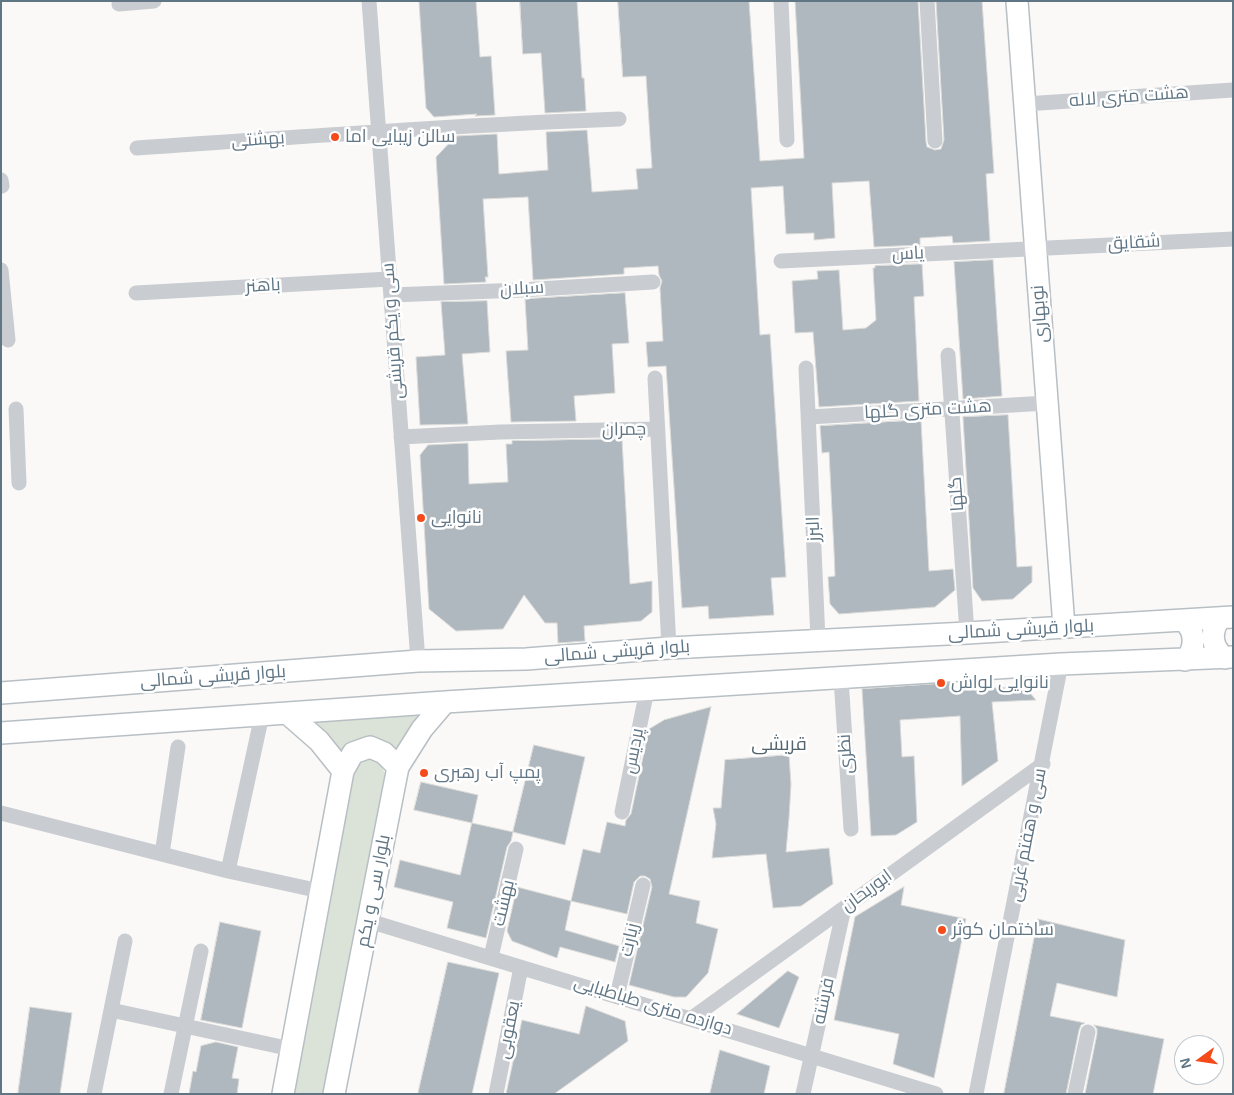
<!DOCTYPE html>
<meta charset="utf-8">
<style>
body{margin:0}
#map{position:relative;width:1234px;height:1095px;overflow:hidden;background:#faf9f7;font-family:Helvetica,sans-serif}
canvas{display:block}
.frame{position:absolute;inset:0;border:2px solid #617685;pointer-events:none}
.north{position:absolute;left:1174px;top:1035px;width:50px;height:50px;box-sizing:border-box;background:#fff;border:1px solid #c0c8ce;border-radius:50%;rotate:256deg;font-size:14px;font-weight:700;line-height:20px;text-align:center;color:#617685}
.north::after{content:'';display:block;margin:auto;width:18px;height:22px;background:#f54b1b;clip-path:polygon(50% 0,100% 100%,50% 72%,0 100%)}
</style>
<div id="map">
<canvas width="1234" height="1095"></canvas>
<div class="frame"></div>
<div class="north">N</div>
</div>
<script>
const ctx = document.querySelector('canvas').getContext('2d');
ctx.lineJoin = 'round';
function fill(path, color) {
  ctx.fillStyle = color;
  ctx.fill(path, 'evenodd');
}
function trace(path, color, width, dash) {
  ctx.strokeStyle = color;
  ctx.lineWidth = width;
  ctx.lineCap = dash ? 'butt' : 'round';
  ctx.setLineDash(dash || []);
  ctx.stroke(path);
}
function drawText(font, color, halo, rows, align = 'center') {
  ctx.font = font + ' Helvetica,Cairo,sans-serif';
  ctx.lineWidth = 5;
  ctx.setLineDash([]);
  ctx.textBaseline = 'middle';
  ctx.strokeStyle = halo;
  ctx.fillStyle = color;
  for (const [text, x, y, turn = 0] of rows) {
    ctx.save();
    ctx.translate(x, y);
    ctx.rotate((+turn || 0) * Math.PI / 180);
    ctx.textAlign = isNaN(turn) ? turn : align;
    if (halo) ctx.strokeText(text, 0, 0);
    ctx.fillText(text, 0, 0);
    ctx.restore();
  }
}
fill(new Path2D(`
 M 432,709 L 397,757 L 375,742 L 343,761 L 302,718 Z
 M 370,759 L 380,763 L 386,776 L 326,1094 L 288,1094 L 348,781 L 357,763 Z`), '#dbe2d7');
const building = new Path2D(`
 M 436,1 L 476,1 L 480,57 L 491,56 L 495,115 L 475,116 L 477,114 L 434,117 L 426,108 L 419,2 Z
 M 520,1 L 577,1 L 582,78 L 584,78 L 586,111 L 545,113 L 541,53 L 523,54 Z
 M 618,1 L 749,1 L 760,161 L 804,158 L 795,1 L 918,1 L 926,142 L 927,147 L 935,150 L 941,149 L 944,140 L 936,1 L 982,1 L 994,173 L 986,174 L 990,241 L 953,243 L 952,236 L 920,238 L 920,245 L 874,247 L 869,181 L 832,183 L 835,238 L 814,240 L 814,233 L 786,234 L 783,186 L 751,188 L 760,335 L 770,334 L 786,577 L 771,578 L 774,615 L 709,619 L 708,606 L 682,608 L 666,366 L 648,367 L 646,342 L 663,341 L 660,288 L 662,281 L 659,275 L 658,266 L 624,268 L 624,274 L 533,280 L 528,197 L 483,199 L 488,277 L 485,277 L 486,282 L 444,284 L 436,157 L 456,136 L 497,134 L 499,174 L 548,170 L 546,132 L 587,130 L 592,192 L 638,189 L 636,169 L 652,168 L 646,76 L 623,77 Z
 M 993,260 L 1002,396 L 963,399 L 954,262 Z
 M 922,264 L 924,296 L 914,297 L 919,401 L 819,407 L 813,332 L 795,333 L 792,281 L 818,279 L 817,271 L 839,270 L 843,330 L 866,328 L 876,320 L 873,268 L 875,268 L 875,266 Z
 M 625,293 L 629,343 L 612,344 L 615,393 L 574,396 L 576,421 L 511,422 L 506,351 L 528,350 L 525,299 Z
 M 487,301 L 490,352 L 462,354 L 468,424 L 420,425 L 416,357 L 445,355 L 441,302 Z
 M 1008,415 L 1017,567 L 1032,566 L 1032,582 L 1013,599 L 982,601 L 973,588 L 963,417 Z
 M 921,420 L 929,571 L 953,569 L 955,590 L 935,607 L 839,614 L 830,604 L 828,577 L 835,576 L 834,551 L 829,452 L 822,453 L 820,426 Z
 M 622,439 L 630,584 L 652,581 L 652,612 L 641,621 L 584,626 L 585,641 L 558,643 L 557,623 L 545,623 L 524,595 L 503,629 L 456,631 L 429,609 L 420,455 L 428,445 L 468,443 L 469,484 L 508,482 L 506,444 L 512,444 L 512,441 Z
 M 950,683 L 950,691 L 1024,686 L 1036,700 L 992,702 L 998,761 L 962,786 L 960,716 L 900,720 L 902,757 L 914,756 L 917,822 L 896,835 L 871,836 L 862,689 Z
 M 711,707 L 669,894 L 700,901 L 696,923 L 718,929 L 708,973 L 686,997 L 674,997 L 629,985 L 652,887 L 650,879 L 645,876 L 640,876 L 634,882 L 627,914 L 571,901 L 565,930 L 619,946 L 615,962 L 560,947 L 557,958 L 512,941 L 507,931 L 517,887 L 571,901 L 583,849 L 600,853 L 607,822 L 625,826 L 626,820 L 631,814 L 649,729 L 664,720 Z
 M 534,745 L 585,757 L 565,845 L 513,832 Z
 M 789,755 L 791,784 L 789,818 L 786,852 L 829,848 L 833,884 L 801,906 L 773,908 L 766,854 L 712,858 L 716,824 L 713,808 L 721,808 L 725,760 Z
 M 421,782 L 478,795 L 472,823 L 414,810 Z
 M 472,823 L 513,832 L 511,841 L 507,847 L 486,938 L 447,928 L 453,902 L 394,887 L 400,860 L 460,875 Z
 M 904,887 L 901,905 L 966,919 L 934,1078 L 893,1064 L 899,1034 L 834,1020 L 855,917 Z
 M 1038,919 L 1125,940 L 1117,997 L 1057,983 L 1050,1016 L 1085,1023 L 1081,1025 L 1079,1030 L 1066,1094 L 1004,1094 Z
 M 220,922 L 261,931 L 242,1028 L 201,1020 Z
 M 448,962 L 499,973 L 472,1094 L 418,1094 Z
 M 788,971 L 799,977 L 779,1028 L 737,1014 Z
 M 586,1006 L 625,1021 L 628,1041 L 554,1094 L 506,1094 L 522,1020 L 579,1034 Z
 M 30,1007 L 72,1013 L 60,1094 L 18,1094 Z
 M 1094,1025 L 1164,1039 L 1153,1094 L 1085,1094 L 1097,1034 L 1097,1029 Z
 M 216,1042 L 238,1047 L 232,1078 L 239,1079 L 237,1094 L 189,1094 L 193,1071 L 196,1072 L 201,1046 Z
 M 720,1050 L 770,1066 L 764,1094 L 710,1094 Z`);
fill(building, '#afb8bf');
trace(building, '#dbdbd9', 1);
const secondary = new Path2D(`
 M 1017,1 L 1064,627
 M 1220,618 C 1210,631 1211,648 1225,658
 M 1184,621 C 1196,631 1196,649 1185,660
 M 1,693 L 418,661 L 526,659 L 669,648 L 967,633 L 1233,617
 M 1,733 L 445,702 L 1061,664 L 1233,657
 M 343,771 L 353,753 L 370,747 L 384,753 L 398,767
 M 283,1094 L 343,771 L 319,741 L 287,713
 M 334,1094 L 398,767 L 422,729 L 445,702`);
trace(secondary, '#b8bfc4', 24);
trace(new Path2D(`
 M 369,1 L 418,661
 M 781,1 L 787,140
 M 927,1 L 935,141
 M 119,4 L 154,1
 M 1025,104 L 1233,90
 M 137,148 C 298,137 458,125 619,119
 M 1,180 L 2,186
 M 781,261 L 1233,239
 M 1,270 L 8,340
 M 136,293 L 389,279
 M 391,295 L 521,290 L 653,282
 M 948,355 L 967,633
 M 806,368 L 818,640
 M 655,378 L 669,648
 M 16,409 L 19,483
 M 809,417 L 1047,403
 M 401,437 L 500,432 L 657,429
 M 841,679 L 851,829
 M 622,812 L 647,690
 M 1,813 L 228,871 L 320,891
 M 162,854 L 178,747
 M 228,871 L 262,715
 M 369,921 L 936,1094
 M 491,957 L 516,849
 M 617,996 L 643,885
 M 111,1010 L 291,1049
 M 692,1018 L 1043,764
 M 94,1094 L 125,941
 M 171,1094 L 201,951
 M 496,1094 L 521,967
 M 803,1094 L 844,908
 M 976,1094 L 1061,664
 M 1075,1094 L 1088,1032`), '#c9cdd1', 15);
trace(secondary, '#fff', 21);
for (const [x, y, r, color] of [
 [335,137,5,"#f54b1b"],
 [421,518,5,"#f54b1b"],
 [941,683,5,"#f54b1b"],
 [424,773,5,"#f54b1b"],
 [942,930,5,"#f54b1b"]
]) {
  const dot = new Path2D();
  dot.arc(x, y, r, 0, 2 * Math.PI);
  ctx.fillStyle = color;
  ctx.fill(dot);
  trace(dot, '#fff', 2);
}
drawText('18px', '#617685', '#fff', [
 ["هشت متری لاله",1129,97,-4],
 ["بهشتی",258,140,-4],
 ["شقایق",1134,243,-3],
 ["یاس",908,254,-3],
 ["باهنر",263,286,-3],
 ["سبلان",522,289,-3],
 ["نوبهاری",1040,314,-94],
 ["سی و یکم قریشی",393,331,-94],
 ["هشت متری گلها",928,410,-3],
 ["چمران",624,430,-1],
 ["گلها",957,494,-94],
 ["البرز",814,529,-92],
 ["بلوار قریشی شمالی",1021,630,-3],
 ["بلوار قریشی شمالی",617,652,-4],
 ["بلوار قریشی شمالی",213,677,-4],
 ["پردیس",634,751,-79],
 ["نظری",846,754,-94],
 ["سی و هفتم غربی",1028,835,-79],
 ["بلوار سی و یکم",374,891,-79],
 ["ابوریحان",867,891,-36],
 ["بهشت",504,903,-77],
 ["زیارت",630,940,-77],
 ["فرشته",824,1001,-78],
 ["دوازده متری طباطبایی",653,1006,17],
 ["یعقوبی",509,1030,-79]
]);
drawText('18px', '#617685', '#fff', [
 ["سالن زیبایی اما",345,137],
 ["نانوایی",431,518],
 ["نانوایی لواش",951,683],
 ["پمپ آب رهبری",434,773],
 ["ساختمان کوثر",952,930]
], 'left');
drawText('19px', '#54646f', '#fff', [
 ["قریشی",779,745]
]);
</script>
